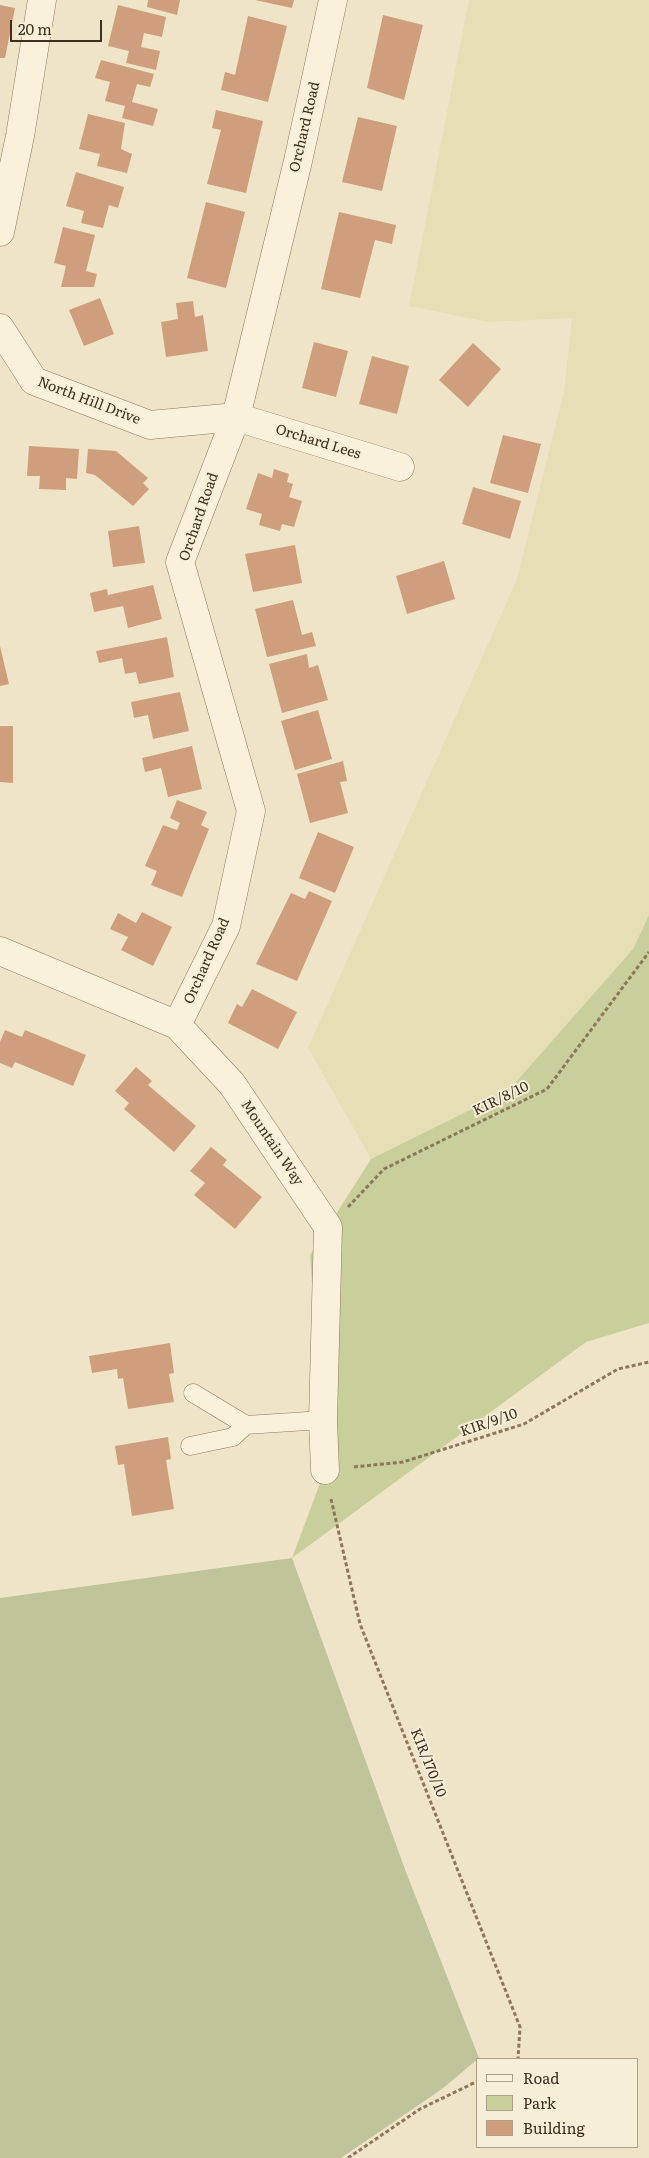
<!DOCTYPE html>
<style>
body{margin:0}
#map{position:relative;width:649px;height:2158px;overflow:hidden;background:#f0e4c8;font-family:Literata,serif}
canvas{display:block}
.legend{position:absolute;left:476px;top:2058px;width:162px;height:90px;box-sizing:border-box;background:#f7eed8;border:1px solid #ada18e;margin:0;padding:6px 9px;list-style:none;font-size:15px;color:#3d2e20}
.legend li{display:flex;align-items:center;gap:10px;height:25px}
.legend b{width:25px;border:1px solid #ada18e}
.scale{position:absolute;left:10px;top:20px;width:92px;height:22px;box-sizing:border-box;border:2px solid #3d2e20;border-top:0;padding-left:6px;font-size:15px;line-height:18px;white-space:nowrap;color:#3d2e20;-webkit-text-stroke:4px #f7eed8;paint-order:stroke}
</style>
<div id="map">
<canvas width="649" height="2158"></canvas>
<ul class="legend">
<li><b style="height:6px;background:#faf1dc"></b>Road</li>
<li><b style="height:14px;background:#c9cf9b"></b>Park</li>
<li><b style="height:14px;background:#cf9f7d"></b>Building</li>
</ul>
<div class="scale">20 m</div>
</div>
<script>
const ctx = document.querySelector('canvas').getContext('2d');
ctx.lineJoin = 'round';
function fill(path, color) {
  ctx.fillStyle = color;
  ctx.fill(path, 'evenodd');
}
function trace(path, color, width, dash) {
  ctx.strokeStyle = color;
  ctx.lineWidth = width;
  ctx.lineCap = dash ? 'butt' : 'round';
  ctx.setLineDash(dash || []);
  ctx.stroke(path);
}
function drawText(font, color, halo, rows, align = 'center') {
  ctx.font = font + ' Literata,serif';
  ctx.lineWidth = 4;
  ctx.setLineDash([]);
  ctx.textBaseline = 'middle';
  ctx.strokeStyle = halo;
  ctx.fillStyle = color;
  for (const [text, x, y, turn = 0] of rows) {
    ctx.save();
    ctx.translate(x, y);
    ctx.rotate((+turn || 0) * Math.PI / 180);
    ctx.textAlign = isNaN(turn) ? turn : align;
    if (halo) ctx.strokeText(text, 0, 0);
    ctx.fillText(text, 0, 0);
    ctx.restore();
  }
}
fill(new Path2D(`
 M 469,0 L 649,0 L 649,915 L 633,949 L 508,1091 L 371,1159 L 308,1048 L 517,579 L 564,392 L 572,318 L 488,322 L 409,306 Z`), '#e6deb5');
fill(new Path2D(`
 M 649,915 L 649,1323 L 586,1342 L 292,1558 L 325,1470 L 310,1255 L 371,1159 L 508,1091 L 633,949 Z`), '#c9cf9b');
fill(new Path2D(`
 M 292,1558 L 406,1872 L 479,2058 L 442,2089 L 341,2158 L 0,2158 L 0,1598 Z`), '#bfc49a');
fill(new Path2D(`
 M 148,0 L 180,0 L 177,15 L 147,7 Z
 M 255,0 L 294,0 L 292,8 Z
 M 0,5 L 15,8 L 5,58 L 0,58 Z
 M 118,5 L 166,17 L 162,37 L 144,33 L 141,47 L 160,51 L 156,70 L 126,63 L 129,51 L 108,46 Z
 M 383,15 L 423,25 L 404,100 L 367,88 Z
 M 248,16 L 287,26 L 268,102 L 221,90 L 225,72 L 235,75 Z
 M 101,60 L 154,74 L 150,87 L 137,84 L 132,102 L 158,109 L 153,126 L 122,118 L 125,106 L 105,101 L 110,82 L 95,78 Z
 M 216,110 L 263,121 L 246,193 L 207,184 L 221,130 L 212,128 Z
 M 88,114 L 125,123 L 121,149 L 132,154 L 127,173 L 97,166 L 100,154 L 79,149 Z
 M 358,117 L 397,126 L 382,191 L 342,182 Z
 M 76,172 L 124,187 L 118,208 L 109,205 L 103,228 L 81,223 L 84,211 L 66,206 Z
 M 206,202 L 245,212 L 226,288 L 187,278 Z
 M 339,212 L 396,225 L 392,244 L 375,240 L 360,298 L 321,289 Z
 M 63,227 L 95,235 L 86,271 L 97,274 L 94,287 L 61,287 L 66,266 L 54,263 Z
 M 100,298 L 114,334 L 84,346 L 69,310 Z
 M 193,301 L 195,317 L 203,315 L 208,351 L 166,357 L 161,322 L 178,319 L 176,303 Z
 M 314,342 L 348,351 L 336,397 L 302,388 Z
 M 473,343 L 501,369 L 468,407 L 439,380 Z
 M 372,356 L 409,366 L 397,414 L 359,404 Z
 M 503,435 L 541,444 L 528,493 L 490,483 Z
 M 29,446 L 79,449 L 77,479 L 66,478 L 66,490 L 39,489 L 40,476 L 27,476 Z
 M 88,449 L 116,451 L 148,478 L 143,483 L 149,489 L 133,506 L 95,475 L 86,473 Z
 M 274,469 L 289,474 L 287,482 L 293,484 L 289,497 L 302,501 L 294,527 L 282,524 L 280,531 L 259,525 L 262,514 L 246,509 L 258,473 L 272,478 Z
 M 473,487 L 521,501 L 510,539 L 462,524 Z
 M 139,526 L 145,563 L 113,567 L 108,531 Z
 M 295,545 L 302,583 L 253,592 L 245,554 Z
 M 444,561 L 455,599 L 407,614 L 396,576 Z
 M 153,585 L 162,619 L 128,628 L 123,606 L 94,612 L 90,593 L 107,589 L 108,595 Z
 M 293,600 L 302,635 L 312,632 L 316,646 L 267,657 L 255,609 Z
 M 167,637 L 174,677 L 139,684 L 136,672 L 125,674 L 122,658 L 99,663 L 96,651 Z
 M 0,646 L 9,684 L 0,686 Z
 M 307,654 L 309,668 L 318,665 L 328,700 L 282,713 L 269,664 Z
 M 180,692 L 189,731 L 153,739 L 148,715 L 134,718 L 131,702 Z
 M 318,710 L 332,759 L 295,770 L 281,721 Z
 M 0,726 L 13,726 L 13,783 L 0,782 Z
 M 192,746 L 202,789 L 168,797 L 161,768 L 145,772 L 142,758 Z
 M 343,761 L 347,781 L 340,782 L 348,813 L 310,823 L 297,774 Z
 M 177,800 L 207,812 L 201,825 L 209,829 L 182,897 L 151,885 L 157,871 L 145,866 L 163,825 L 177,830 L 180,823 L 170,818 Z
 M 318,832 L 354,847 L 335,893 L 299,878 Z
 M 309,891 L 332,901 L 297,981 L 256,964 L 291,893 L 305,899 Z
 M 142,912 L 172,927 L 153,966 L 121,950 L 128,937 L 110,929 L 118,913 L 136,923 Z
 M 252,989 L 297,1012 L 278,1049 L 228,1023 L 237,1004 L 242,1007 Z
 M 5,1030 L 22,1037 L 25,1030 L 86,1055 L 73,1086 L 15,1062 L 12,1068 L 0,1063 L 0,1042 Z
 M 136,1067 L 152,1081 L 148,1085 L 196,1126 L 174,1152 L 124,1109 L 129,1103 L 115,1091 Z
 M 211,1147 L 227,1160 L 223,1165 L 262,1197 L 235,1229 L 194,1195 L 205,1183 L 190,1171 Z
 M 170,1343 L 174,1373 L 169,1374 L 174,1402 L 128,1409 L 123,1378 L 118,1379 L 117,1369 L 92,1373 L 89,1356 Z
 M 168,1437 L 171,1459 L 166,1460 L 174,1509 L 132,1516 L 124,1464 L 118,1465 L 115,1446 Z`), '#cf9f7d');
const lane = new Path2D(`
 M 246,1425 L 323,1420
 M 190,1446 L 233,1437 L 246,1425 L 193,1393`);
const street = new Path2D(`
 M 0,232 L 20,136 L 42,0
 M 0,328 L 34,381 L 150,425 L 236,417 L 400,467
 M 0,951 L 177,1025 L 232,1084 L 328,1227 L 323,1420 L 325,1470
 M 177,1025 L 226,926 L 251,811 L 180,562 L 236,417 L 298,161 L 333,0`);
trace(lane, '#8d765c', 19);
trace(street, '#8d765c', 29);
trace(new Path2D(`
 M 348,1207 L 384,1169 L 547,1089 L 649,952
 M 354,1467 L 403,1462 L 524,1424 L 618,1369 L 649,1362
 M 331,1499 L 360,1624 L 520,2027 L 518,2059
 M 348,2158 L 420,2109 L 478,2081`), '#8d765c', 3, [4, 2.5]);
trace(lane, '#faf1dc', 18);
trace(street, '#faf1dc', 28);
drawText('14px', '#3d2e20', '#f7eed8', [
 ["Orchard Road",305,127,-77],
 ["North Hill Drive",89,401,21],
 ["Orchard Lees",318,442,17],
 ["Orchard Road",199,517,-71],
 ["Orchard Road",207,961,-66],
 ["KIR/8/10",501,1099,-26],
 ["Mountain Way",272,1143,56],
 ["KIR/9/10",489,1423,-19],
 ["KIR/170/10",428,1763,68]
]);
</script>
